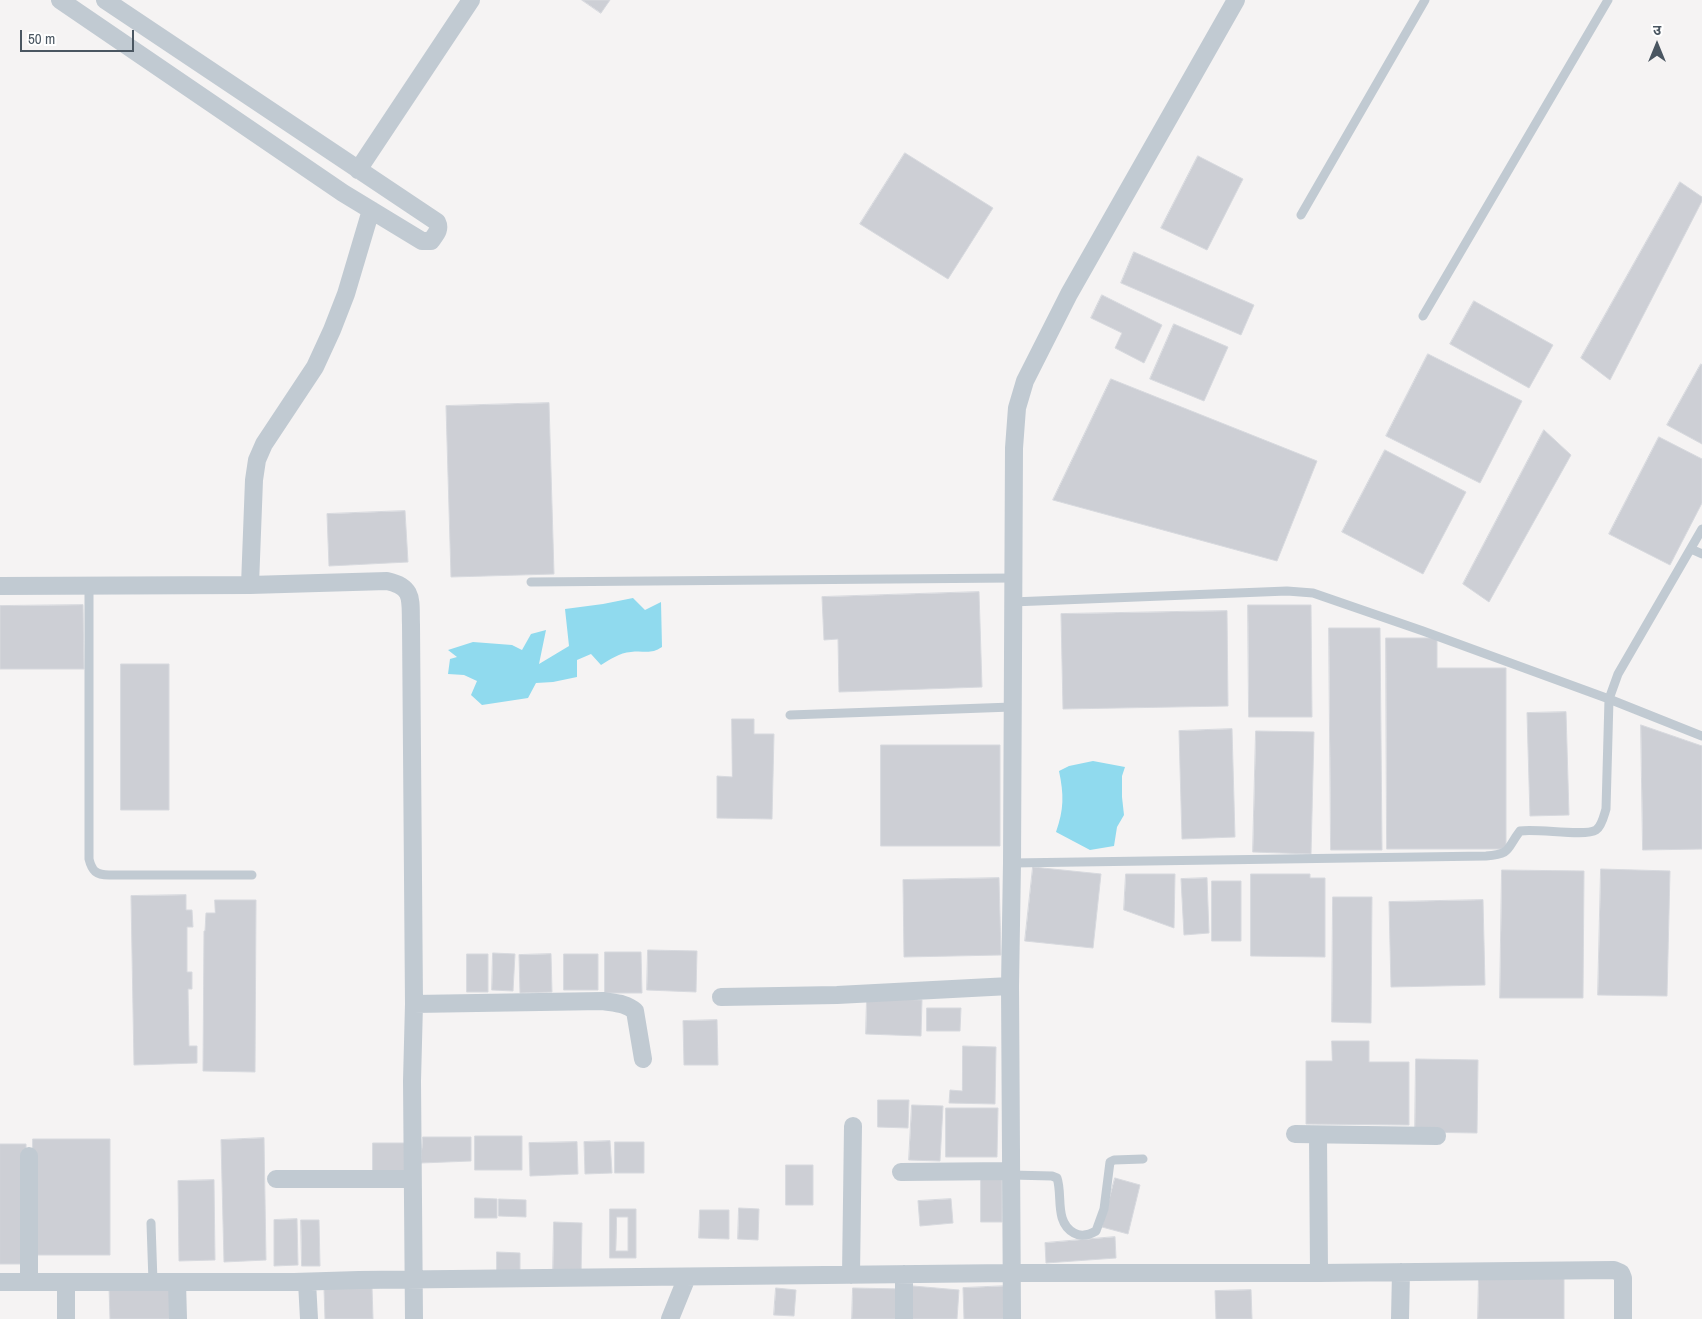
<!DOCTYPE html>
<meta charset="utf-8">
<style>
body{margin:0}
#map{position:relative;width:1702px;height:1319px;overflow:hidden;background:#f5f3f3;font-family:"Archivo Narrow","Noto Sans Devanagari",sans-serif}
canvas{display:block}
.north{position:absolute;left:1632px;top:20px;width:50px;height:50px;-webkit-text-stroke:4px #fff;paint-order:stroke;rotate:0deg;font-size:14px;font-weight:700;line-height:20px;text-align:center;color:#4a5661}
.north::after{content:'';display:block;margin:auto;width:18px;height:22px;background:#4a5661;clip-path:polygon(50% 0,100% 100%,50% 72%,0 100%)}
.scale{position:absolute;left:20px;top:30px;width:114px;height:22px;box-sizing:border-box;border:2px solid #4a5661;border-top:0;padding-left:6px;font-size:15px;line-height:18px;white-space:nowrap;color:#4a5661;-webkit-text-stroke:4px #fff;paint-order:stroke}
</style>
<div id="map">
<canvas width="1702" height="1319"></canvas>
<div class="north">उ</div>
<div class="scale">50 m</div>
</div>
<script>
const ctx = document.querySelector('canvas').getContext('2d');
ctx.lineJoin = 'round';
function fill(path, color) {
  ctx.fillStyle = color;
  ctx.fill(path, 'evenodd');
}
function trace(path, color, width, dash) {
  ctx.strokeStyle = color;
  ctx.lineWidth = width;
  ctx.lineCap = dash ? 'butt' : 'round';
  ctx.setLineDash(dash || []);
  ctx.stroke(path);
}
fill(new Path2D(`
 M 633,598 L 645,610 L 661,602 L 662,647 C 650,655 644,650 631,652 C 619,653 611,659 601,665 L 591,654 L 577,660 L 577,677 L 553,682 L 536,683 L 528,698 L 482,705 L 471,695 L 477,681 L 464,675 L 448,674 L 450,659 L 457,657 L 448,650 L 473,642 L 512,645 L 522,650 L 531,634 L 546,630 L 539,664 L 569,646 L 565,609 L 603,604 Z
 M 1093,761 L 1125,767 L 1122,776 L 1122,797 L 1124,815 L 1117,827 L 1114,846 L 1090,850 L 1056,832 C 1064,809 1064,795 1059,771 L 1069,766 Z`), '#90daee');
const building = new Path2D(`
 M 582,0 L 610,0 L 601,13 Z
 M 905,153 L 993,208 L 948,279 L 860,224 Z
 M 1198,156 L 1243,179 L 1207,250 L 1161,228 Z
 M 1680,182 L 1702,197 L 1702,201 L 1610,380 L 1581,358 Z
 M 1134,252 L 1254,305 L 1241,335 L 1121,283 Z
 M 1102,295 L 1162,325 L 1144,363 L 1115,348 L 1122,333 L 1091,318 Z
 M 1474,301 L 1553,345 L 1529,388 L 1450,344 Z
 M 1174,324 L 1228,347 L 1204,401 L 1150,379 Z
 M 1428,354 L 1522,401 L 1480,483 L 1386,436 Z
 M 1701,364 L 1702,365 L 1702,444 L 1667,425 Z
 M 1111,379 L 1317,461 L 1277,561 L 1053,500 Z
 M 549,403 L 554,574 L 451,577 L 446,406 Z
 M 1544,430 L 1571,455 L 1489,602 L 1463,584 Z
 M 1659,437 L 1702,459 L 1702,503 L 1670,565 L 1609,534 Z
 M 1385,450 L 1466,492 L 1423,574 L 1342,532 Z
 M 405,511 L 408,562 L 329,566 L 327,514 Z
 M 979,592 L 982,687 L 839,692 L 838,639 L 824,640 L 822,597 Z
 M 83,605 L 84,669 L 0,669 L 0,606 Z
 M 1248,605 L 1311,605 L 1312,717 L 1249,717 Z
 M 1227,611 L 1228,706 L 1063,709 L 1061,614 Z
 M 1329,628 L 1380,628 L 1382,850 L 1331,850 Z
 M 1386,638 L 1437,638 L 1437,668 L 1506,668 L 1506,849 L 1387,849 Z
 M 121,664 L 169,664 L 169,810 L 121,810 Z
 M 1566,712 L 1569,815 L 1530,816 L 1527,713 Z
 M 732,719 L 754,719 L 754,734 L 774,734 L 772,819 L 717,818 L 717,776 L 732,777 Z
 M 1641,725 L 1702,746 L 1702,849 L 1643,850 Z
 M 1232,729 L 1235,837 L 1182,839 L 1179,731 Z
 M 1256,731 L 1314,732 L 1311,854 L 1253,852 Z
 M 881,745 L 1000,745 L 1000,846 L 881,846 Z
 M 1033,867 L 1101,874 L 1093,948 L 1025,941 Z
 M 1601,869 L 1670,871 L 1667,996 L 1598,995 Z
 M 1502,870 L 1584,871 L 1583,998 L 1500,998 Z
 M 1126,874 L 1175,874 L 1174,928 L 1124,910 Z
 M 1251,874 L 1310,874 L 1310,878 L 1325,878 L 1325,957 L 1251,956 Z
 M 999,878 L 1001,955 L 904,957 L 903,880 Z
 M 1207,878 L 1209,933 L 1184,935 L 1181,879 Z
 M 1212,881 L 1241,881 L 1241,941 L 1212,941 Z
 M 186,895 L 186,910 L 192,910 L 193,927 L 187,927 L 187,972 L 192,972 L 192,989 L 188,989 L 189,1046 L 197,1046 L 197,1063 L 134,1065 L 131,896 Z
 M 1333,897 L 1372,897 L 1371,1023 L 1332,1022 Z
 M 215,900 L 256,900 L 255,1072 L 203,1071 L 204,931 L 205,931 L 206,913 L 215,913 Z
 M 1483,900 L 1485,985 L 1391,987 L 1389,902 Z
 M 648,950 L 697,951 L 696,992 L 647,990 Z
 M 605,952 L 641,952 L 642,993 L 605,993 Z
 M 493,953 L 515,954 L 513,991 L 492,990 Z
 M 467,954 L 488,954 L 488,992 L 467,992 Z
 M 551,954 L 552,992 L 520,993 L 519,955 Z
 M 564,954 L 598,954 L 598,990 L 564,990 Z
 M 867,998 L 922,1000 L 921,1036 L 866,1034 Z
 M 927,1008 L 961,1008 L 960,1031 L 927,1031 Z
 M 717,1020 L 718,1065 L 684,1065 L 683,1021 Z
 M 1332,1041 L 1369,1041 L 1369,1062 L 1409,1062 L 1409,1125 L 1306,1124 L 1306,1061 L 1332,1061 Z
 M 963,1046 L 996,1047 L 995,1104 L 949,1103 L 950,1090 L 962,1091 Z
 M 1416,1059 L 1478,1060 L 1477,1133 L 1415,1132 Z
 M 878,1100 L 909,1100 L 908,1128 L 878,1127 Z
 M 912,1105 L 943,1106 L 940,1161 L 909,1160 Z
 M 946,1108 L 998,1108 L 997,1157 L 946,1157 Z
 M 475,1136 L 522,1136 L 522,1170 L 475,1170 Z
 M 423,1137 L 471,1137 L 471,1161 L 421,1163 Z
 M 264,1138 L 266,1260 L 224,1262 L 221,1140 Z
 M 33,1139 L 110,1139 L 110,1255 L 33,1255 Z
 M 610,1141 L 612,1173 L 585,1174 L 584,1142 Z
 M 577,1142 L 578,1174 L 530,1176 L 529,1143 Z
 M 615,1142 L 644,1142 L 644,1173 L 615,1173 Z
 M 373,1143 L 407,1143 L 407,1171 L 373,1171 Z
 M 0,1144 L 26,1144 L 28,1264 L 0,1264 Z
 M 786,1165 L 813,1165 L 813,1205 L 786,1205 Z
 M 981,1175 L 1002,1175 L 1002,1222 L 981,1222 Z
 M 1115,1178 L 1140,1185 L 1128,1234 L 1102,1227 Z
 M 214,1180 L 215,1260 L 179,1261 L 178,1181 Z
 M 475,1198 L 497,1199 L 497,1218 L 475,1218 Z
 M 499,1199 L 526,1200 L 526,1217 L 499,1216 Z
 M 951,1199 L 953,1223 L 920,1226 L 918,1201 Z
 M 739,1208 L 759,1209 L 758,1240 L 738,1239 Z
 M 610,1209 L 636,1209 L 636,1258 L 610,1258 ZM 617,1217 L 628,1217 L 628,1251 L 616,1251 Z
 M 700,1210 L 729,1210 L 729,1239 L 699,1238 Z
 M 297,1219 L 298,1265 L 274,1266 L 274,1220 Z
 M 301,1220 L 319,1220 L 320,1266 L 302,1266 Z
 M 554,1222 L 582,1223 L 581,1275 L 553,1274 Z
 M 1115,1237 L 1116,1258 L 1046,1263 L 1045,1243 Z
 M 497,1252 L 520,1253 L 520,1274 L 497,1273 Z
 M 1479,1275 L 1564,1277 L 1564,1319 L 1478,1319 Z
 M 172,1286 L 173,1319 L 110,1319 L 109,1287 Z
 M 913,1286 L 959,1290 L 957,1319 L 911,1319 Z
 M 1008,1286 L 1009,1319 L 964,1319 L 963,1288 Z
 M 372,1287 L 373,1319 L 325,1319 L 324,1289 Z
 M 776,1288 L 796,1290 L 794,1316 L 774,1315 Z
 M 853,1288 L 902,1289 L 901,1319 L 852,1319 Z
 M 1251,1290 L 1252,1319 L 1216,1319 L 1215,1291 Z`);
fill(building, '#cdcfd5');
trace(building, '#d7d9de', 1);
trace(new Path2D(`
 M 1301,215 L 1425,0
 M 1423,316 L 1608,0
 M 1691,549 L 1702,554
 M 531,582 L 1013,578
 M 89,585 L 89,859 C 92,871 96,875 109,875 L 252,875
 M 1012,602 L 1287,591 L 1313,593 L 1423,631 L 1609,699 L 1702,736
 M 790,715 L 1012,707
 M 1012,863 L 1486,856 C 1512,854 1506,849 1520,831 C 1537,828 1585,837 1596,830 C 1602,826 1604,815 1606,809 L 1609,699 L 1618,674 L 1702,529
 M 1011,1175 L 1052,1176 L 1057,1178 C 1063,1195 1054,1222 1074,1233 C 1081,1237 1089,1235 1096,1231 L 1104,1209 L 1110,1162 L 1114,1160 L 1143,1159
 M 151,1223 L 153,1282`), '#c1cad2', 9);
trace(new Path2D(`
 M 60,0 L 343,193 L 422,241 L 431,241 C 435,235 441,230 437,222 L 105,0
 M 358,170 L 471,0
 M 250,585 L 254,480 L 257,460 L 264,444 L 315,367 L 332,330 L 346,294 L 371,210
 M 0,586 L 250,585 L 387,581 C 415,587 410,601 411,625 L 414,1004 L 412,1081 L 414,1319
 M 721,997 L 837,995 L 1010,986
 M 414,1004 L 603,1001 C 615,1003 626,1003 635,1011 L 643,1059
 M 1295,1134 L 1437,1136
 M 1318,1135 L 1319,1273
 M 29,1156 L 29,1282
 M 901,1172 L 1011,1171
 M 276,1179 L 412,1179
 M 904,1274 L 904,1319
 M 851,1275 L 853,1126
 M 0,1282 L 294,1282 L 359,1280 L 1011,1273 L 1319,1273 L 1614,1270 L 1621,1273 L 1623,1278 L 1623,1319
 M 177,1282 L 178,1319
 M 307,1282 L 309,1319
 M 66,1319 L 66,1282
 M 670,1319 L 687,1277
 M 1012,1319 L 1010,986 L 1012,863 L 1014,448 L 1017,408 L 1025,381 L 1069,294 L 1236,0
 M 1400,1319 L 1401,1272`), '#c1cad2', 18);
</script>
